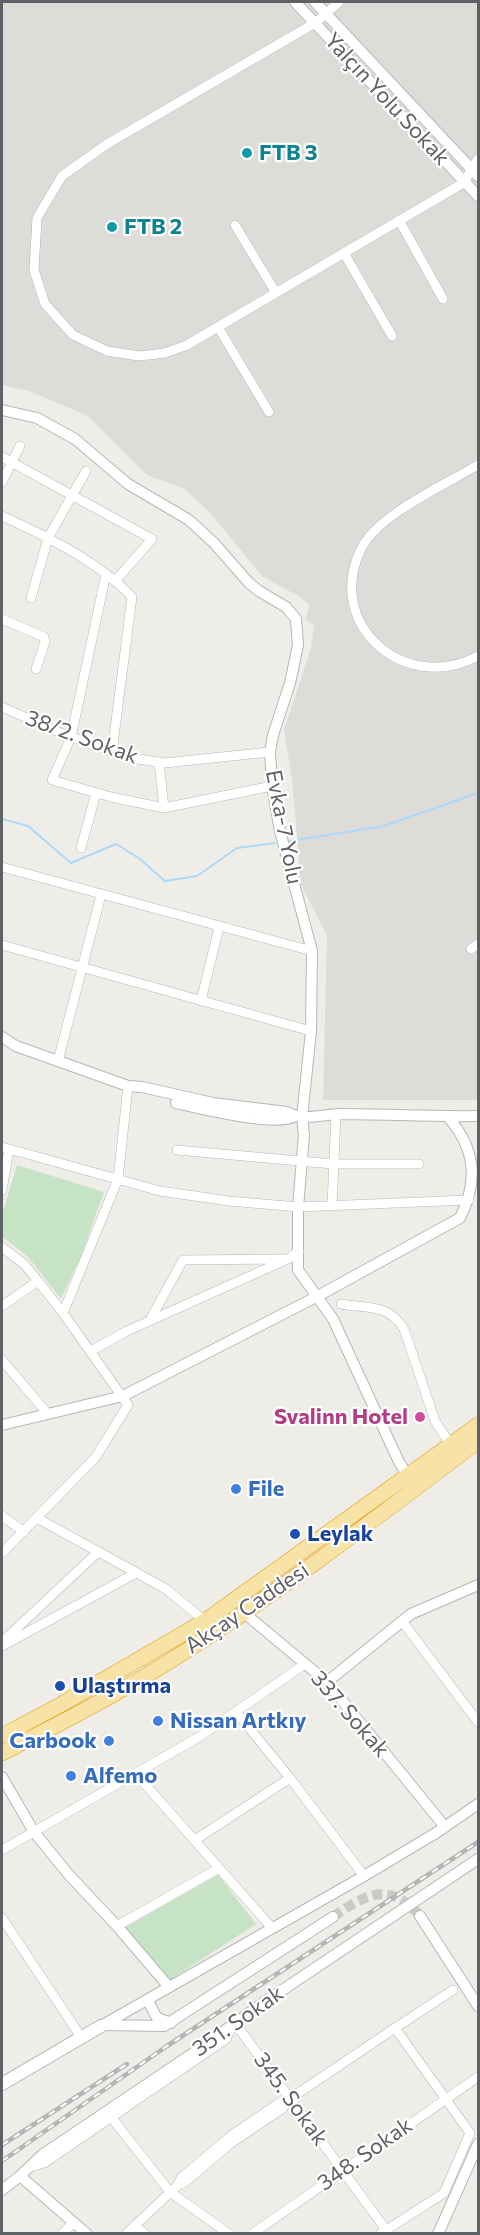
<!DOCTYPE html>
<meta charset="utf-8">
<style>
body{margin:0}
#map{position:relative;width:480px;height:2235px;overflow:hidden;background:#efede7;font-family:Commissioner,sans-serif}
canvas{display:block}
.frame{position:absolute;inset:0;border:3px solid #5e6266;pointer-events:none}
</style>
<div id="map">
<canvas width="480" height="2235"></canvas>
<div class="frame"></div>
</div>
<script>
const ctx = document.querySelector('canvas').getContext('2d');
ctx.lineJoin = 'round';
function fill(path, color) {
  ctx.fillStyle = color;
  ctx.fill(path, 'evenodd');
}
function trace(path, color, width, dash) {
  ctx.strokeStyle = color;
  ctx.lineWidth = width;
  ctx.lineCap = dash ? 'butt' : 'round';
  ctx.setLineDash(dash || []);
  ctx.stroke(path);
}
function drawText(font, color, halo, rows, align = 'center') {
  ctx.font = font + ' Commissioner,sans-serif';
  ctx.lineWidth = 4.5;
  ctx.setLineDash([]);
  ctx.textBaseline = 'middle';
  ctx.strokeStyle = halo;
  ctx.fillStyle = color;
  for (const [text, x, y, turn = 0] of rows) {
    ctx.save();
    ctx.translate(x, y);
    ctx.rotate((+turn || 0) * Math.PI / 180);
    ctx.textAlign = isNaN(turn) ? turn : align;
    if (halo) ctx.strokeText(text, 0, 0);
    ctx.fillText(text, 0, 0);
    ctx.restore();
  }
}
fill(new Path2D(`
 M 2,2 L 478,2 L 478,1100 L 323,1100 L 327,935 L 301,885 L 292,778 L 284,730 L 311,648 L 314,625 L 306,620 L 309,605 L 300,597 L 262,576 L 211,514 L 185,489 L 147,475 L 88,416 L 29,391 L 2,385 Z`), '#dedcd9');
fill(new Path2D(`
 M 17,1165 L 104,1192 L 81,1256 L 61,1299 L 29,1258 L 2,1236 L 2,1215 Z
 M 218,1875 L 256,1924 L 170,1980 L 124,1928 Z`), '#c6e4c5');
trace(new Path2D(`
 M 2,819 L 28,826 L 71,863 L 116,844 L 140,859 L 165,881 L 197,876 L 237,848 L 275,843
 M 290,841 L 384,826 L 478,793`), '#add9f8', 2);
trace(new Path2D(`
 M 333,1917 C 364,1895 390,1880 420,1916`), '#cbcac7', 10, [10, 5]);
const minor = new Path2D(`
 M 339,2 L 315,23 L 107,144 L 62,176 L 37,218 L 34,270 L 45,304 L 73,335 L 107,351 L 139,356 L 165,353 L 187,345 L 465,182 L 471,169 L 478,159
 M 399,220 L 443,299
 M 235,225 L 276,293
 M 344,253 L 392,336
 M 218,327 L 269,412
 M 2,457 L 152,539 L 116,580
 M 478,465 C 446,484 377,515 361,549 C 324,625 405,695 478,656
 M 2,482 L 20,446
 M 2,516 C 46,536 99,562 132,597 L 112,752
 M 106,574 L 71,737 L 52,780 L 111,797 L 164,808 L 272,786
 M 31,598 L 48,538 L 86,471
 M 2,619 L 44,637 L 45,642 L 36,669
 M 2,707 L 61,733 L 125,757 L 164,763 L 270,752
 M 159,762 L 164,808
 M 81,848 L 96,793
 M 2,867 L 312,951
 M 2,945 L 311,1031
 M 471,949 L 478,944
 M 201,1001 L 219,927
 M 58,1061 L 101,895
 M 2,1147 L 160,1191 L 229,1201 L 298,1207 L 469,1200
 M 177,1150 L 333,1164 L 419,1164
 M 2,1190 L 9,1149
 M 332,1206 L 336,1114
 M 2,1247 L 24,1264 L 38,1281 L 63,1313 L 128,1405 L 95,1458 L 2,1553
 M 341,1304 C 367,1309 388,1303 404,1329 L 435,1421 L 450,1444
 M 2,1306 L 38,1281
 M 63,1313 L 118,1179 L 128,1086
 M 150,1320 L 183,1260 L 283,1259
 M 91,1351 L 127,1331 L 288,1259 L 299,1251
 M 2,1360 L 48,1414
 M 2,1516 L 24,1532
 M 37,1518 L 166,1589 L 205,1621
 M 402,1621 L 478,1722
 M 2,1642 L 98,1552
 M 2,1646 L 136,1573
 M 236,1712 L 290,1778 L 364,1876
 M 136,1774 L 272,1928
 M 195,1840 L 290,1778
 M 2,1850 L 199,1737 L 305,1664
 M 2,1918 L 81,2037
 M 117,1926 L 219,1868
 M 235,2023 L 389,2234
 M 395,2028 L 453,1990
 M 108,2113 L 170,2192 L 229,2234
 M 30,2167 L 44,2163 L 226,2039 L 232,2025
 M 178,2185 L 181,2178 L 232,2135 L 279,2103 L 291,2098 L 395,2028 L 470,2133 L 444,2193 L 380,2234
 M 134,2226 L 145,2234
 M 62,2234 L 73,2223
 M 126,2234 L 178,2185 L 185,2182 L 231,2143 L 283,2108 L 287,2101
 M 252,2234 L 478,2077`);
const tertiary = new Path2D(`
 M 295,2 L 478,196
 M 315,2 L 478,176
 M 2,410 L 37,418 L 75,439 L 128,484 L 189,520 L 214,543 L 249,583 L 259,591 L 286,607 L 296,619 L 298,645 L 290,683 L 273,735 L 270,752 L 272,786 L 280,831 L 312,951 L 311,1031 L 302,1117 L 304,1135 L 298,1207 L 298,1270 L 333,1319 L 399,1462 L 407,1474
 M 2,1037 L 16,1046 L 128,1086 L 142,1087 L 213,1103 L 287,1112 C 303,1121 321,1115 338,1114 C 385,1114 432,1117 478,1116
 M 176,1103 C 198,1108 278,1128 295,1116
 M 2,1425 L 123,1396 L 316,1297 L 460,1218 C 479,1180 475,1148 448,1117
 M 243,1612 L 327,1682 L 445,1827
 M 327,1682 L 411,1614 L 478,1585
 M 2,1777 L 34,1832 L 69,1875 L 117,1926 L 169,1987
 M 420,1916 L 478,2006
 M 148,2001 L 157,2018 L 171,2023
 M 105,2025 L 164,2026 L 333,1917
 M 101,2026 L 364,1876 L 436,1833 L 478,1804
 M 20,2176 L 87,2234
 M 2,2190 L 20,2176 L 42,2155 L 189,2056 L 269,1999 L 478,1859
 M 438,2234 L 478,2144`);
const secondary = new Path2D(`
 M 2,2084 L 101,2026`);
const trunk = new Path2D(`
 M 2,1736 L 62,1704 L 205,1621 L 478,1425
 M 2,1753 C 65,1721 129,1688 189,1649 C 289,1585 384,1512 478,1441`);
trace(minor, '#b4b7ba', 10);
trace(tertiary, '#b4b7ba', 12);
trace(secondary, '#b3b6ba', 14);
trace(trunk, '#e39d13', 16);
trace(minor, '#fff', 9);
trace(tertiary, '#fff', 10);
trace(secondary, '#fff', 12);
trace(trunk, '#f7e3a5', 15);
const rail = new Path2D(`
 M 2,2145 L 127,2064
 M 2,2161 L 167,2046 L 478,1842`);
trace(rail, '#b4b5b6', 4.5);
trace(rail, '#fff', 2, [7]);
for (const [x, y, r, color] of [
 [247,153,6,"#0f9aa8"],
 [112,227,6,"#0f9aa8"],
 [420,1417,6,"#d1479c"],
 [236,1489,6,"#3f7fe0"],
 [295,1534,6,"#1a4fb4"],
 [60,1686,6,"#1a4fb4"],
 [158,1721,6,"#3f7fe0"],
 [109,1741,6,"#3f7fe0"],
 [71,1776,6,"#3f7fe0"]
]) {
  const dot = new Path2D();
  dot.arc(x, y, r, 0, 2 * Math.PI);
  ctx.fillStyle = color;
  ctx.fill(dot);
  trace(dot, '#fff', 2);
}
drawText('22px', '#5e6266', '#fff', [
 ["Yalçın Yolu Sokak",387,99,47],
 ["38/2. Sokak",82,737,20],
 ["Evka-7 Yolu",284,827,79],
 ["Akçay Caddesi",247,1608,-34],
 ["337. Sokak",350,1714,49],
 ["351. Sokak",238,2021,-35],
 ["345. Sokak",291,2099,54],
 ["348. Sokak",365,2154,-35]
]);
drawText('bold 22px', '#0d838f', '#fff', [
 ["FTB 3",259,153],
 ["FTB 2",124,227]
], 'left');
drawText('bold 22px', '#b23c85', '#fff', [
 ["Svalinn Hotel",408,1417]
], 'right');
drawText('bold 22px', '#366cbe', '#fff', [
 ["File",248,1489],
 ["Nissan Artkıy",170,1721],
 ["Carbook",97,1741,"right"],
 ["Alfemo",83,1776]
], 'left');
drawText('bold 22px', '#164399', '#fff', [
 ["Leylak",307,1534],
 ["Ulaştırma",72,1686]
], 'left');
</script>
